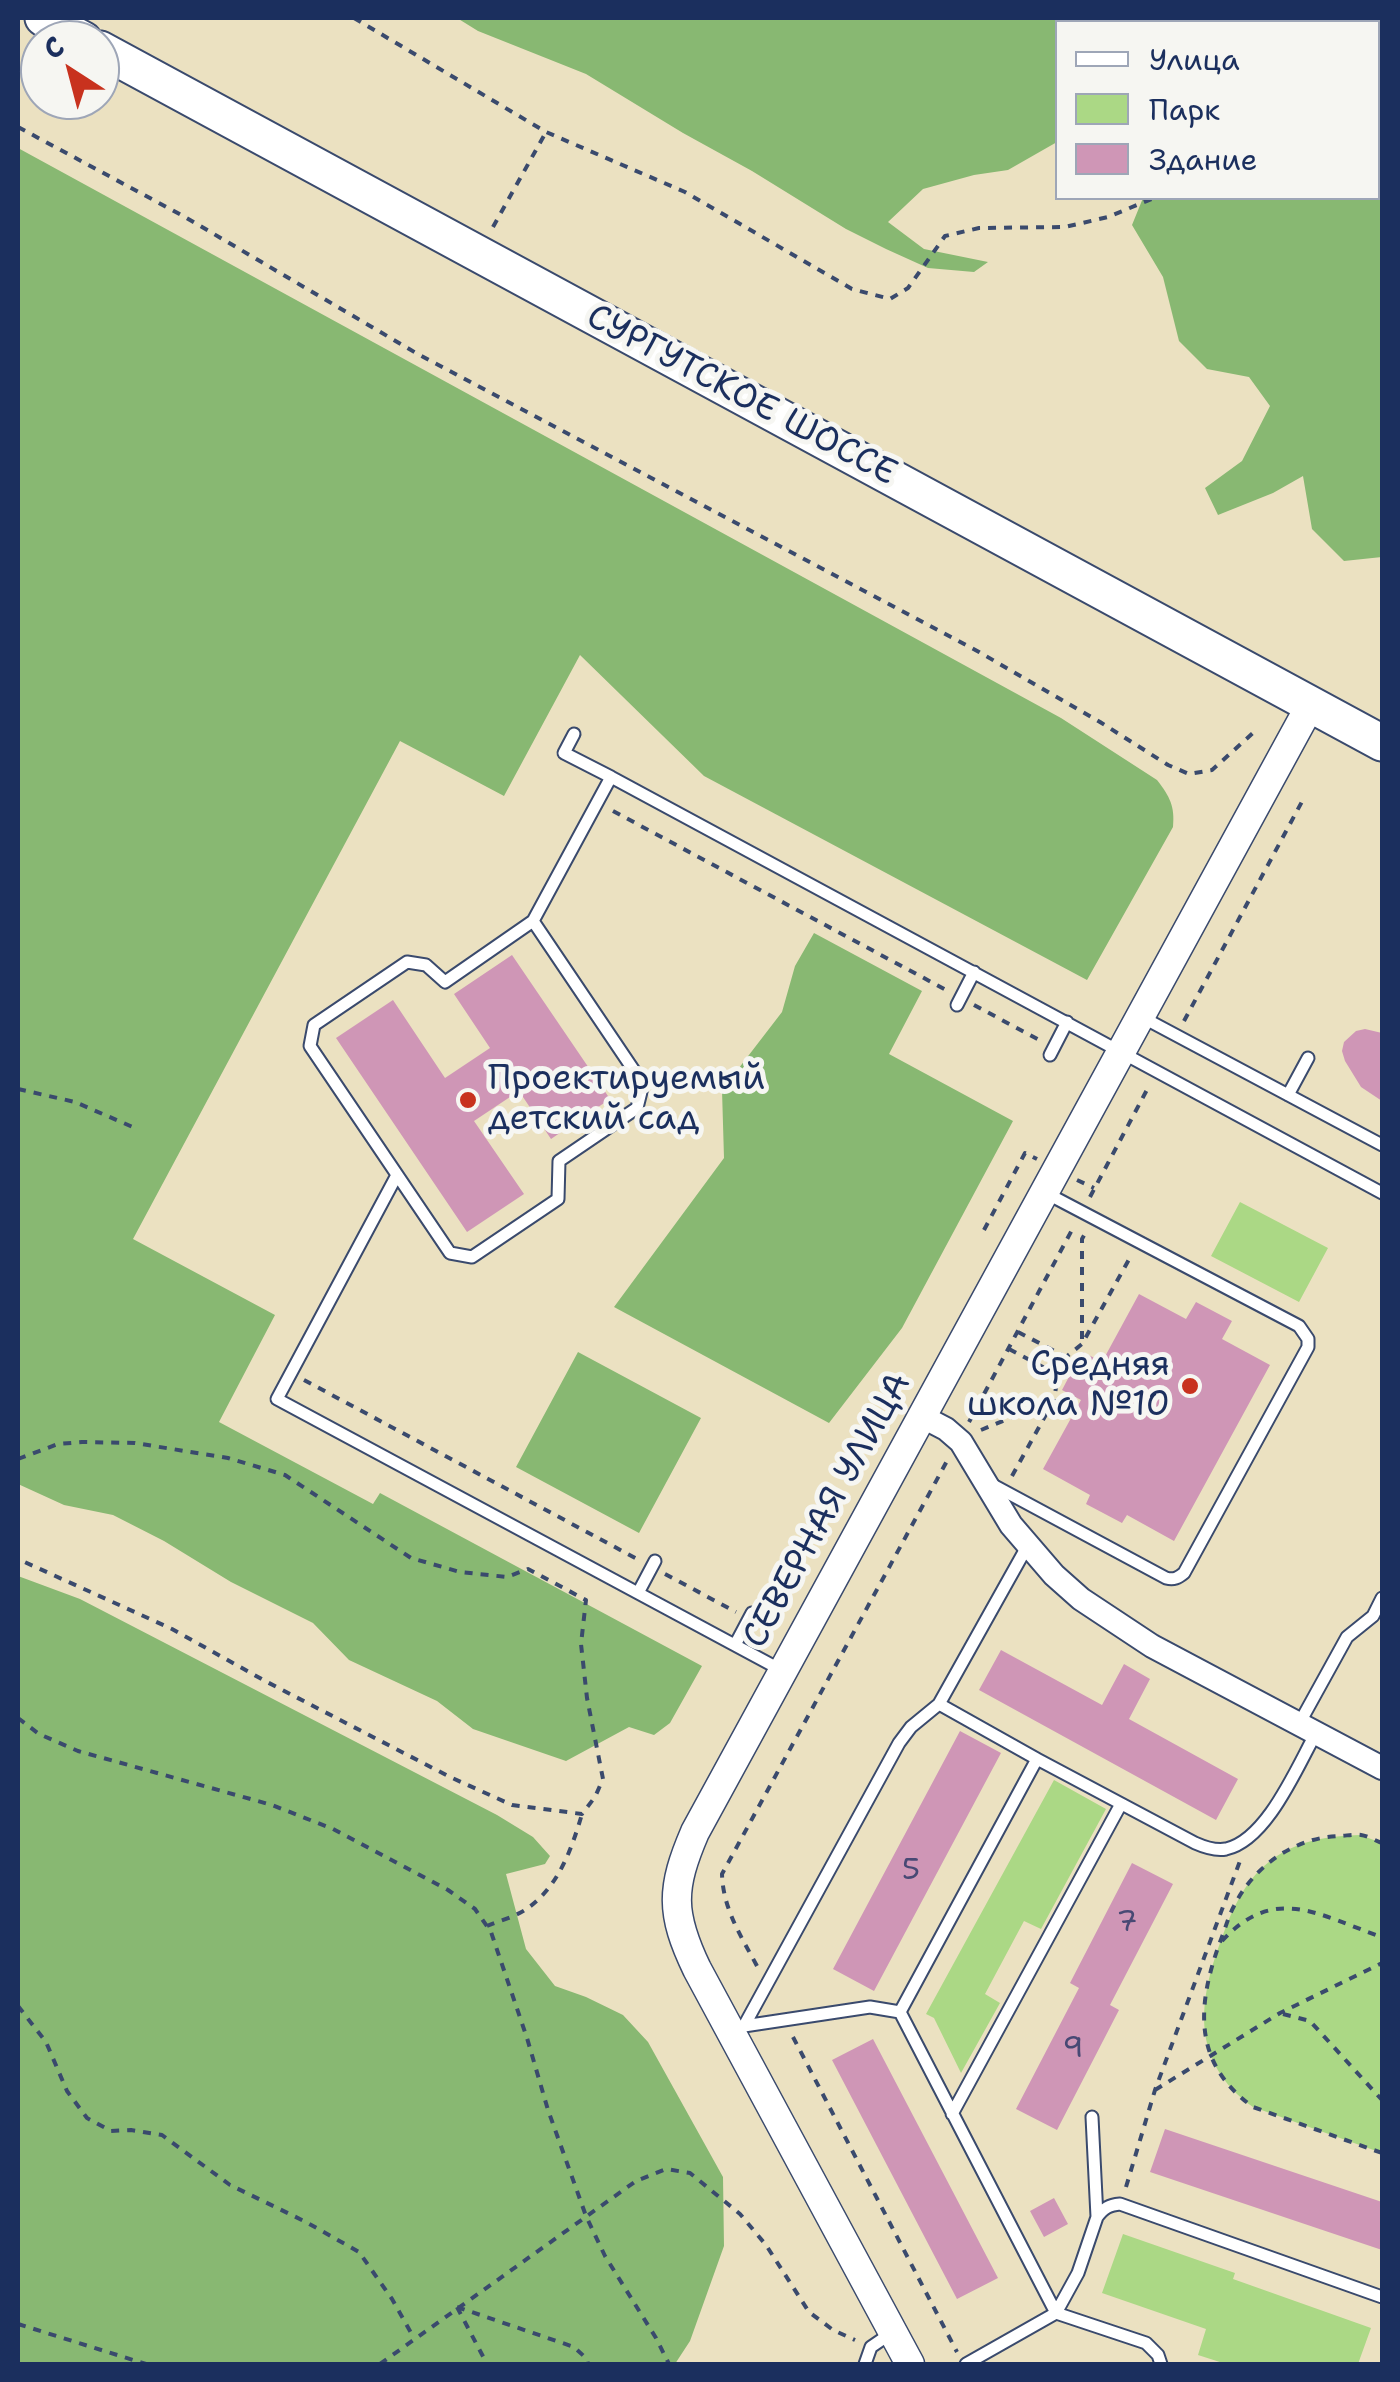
<!DOCTYPE html>
<meta charset="utf-8">
<style>
body{margin:0}
#map{position:relative;width:1400px;height:2382px;overflow:hidden;background:#ebe1c1;font-family:"Shantell Sans",sans-serif}
canvas{display:block}
.frame{position:absolute;inset:0;border:20px solid #1b2f5e;pointer-events:none}
.legend{position:absolute;left:1055px;top:20px;width:325px;height:180px;box-sizing:border-box;background:#f6f6f2;border:2px solid #9ea6b7;margin:0;padding:12px 18px;list-style:none;font-size:30px;color:#1b2f5e}
.legend li{display:flex;align-items:center;gap:20px;height:50px}
.legend b{width:50px;border:2px solid #9ea6b7}
.north{position:absolute;left:20px;top:20px;width:100px;height:100px;box-sizing:border-box;background:#f6f6f2;border:2px solid #9ea6b7;border-radius:50%;rotate:324deg;font-size:28px;font-weight:700;line-height:40px;text-align:center;color:#1b2f5e}
.north::after{content:'';display:block;margin:auto;width:35px;height:45px;background:#c8321e;clip-path:polygon(50% 0,100% 100%,50% 72%,0 100%)}
</style>
<div id="map">
<canvas width="1400" height="2382"></canvas>
<div class="frame"></div>
<ul class="legend">
<li><b style="height:12px;background:#fff"></b>Улица</li>
<li><b style="height:28px;background:#abd885"></b>Парк</li>
<li><b style="height:28px;background:#cf96b6"></b>Здание</li>
</ul>
<div class="north">С</div>
</div>
<script>
const ctx = document.querySelector('canvas').getContext('2d');
ctx.lineJoin = 'round';
function fill(path, color) {
  ctx.fillStyle = color;
  ctx.fill(path, 'evenodd');
}
function trace(path, color, width, dash) {
  ctx.strokeStyle = color;
  ctx.lineWidth = width;
  ctx.lineCap = dash ? 'butt' : 'round';
  ctx.setLineDash(dash || []);
  ctx.stroke(path);
}
function drawText(font, color, halo, rows, align = 'center') {
  ctx.font = font + ' "Shantell Sans",sans-serif';
  ctx.lineWidth = 10;
  ctx.setLineDash([]);
  ctx.textBaseline = 'middle';
  ctx.strokeStyle = halo;
  ctx.fillStyle = color;
  for (const [text, x, y, turn = 0] of rows) {
    ctx.save();
    ctx.translate(x, y);
    ctx.rotate((+turn || 0) * Math.PI / 180);
    ctx.textAlign = isNaN(turn) ? turn : align;
    if (halo) ctx.strokeText(text, 0, 0);
    ctx.fillText(text, 0, 0);
    ctx.restore();
  }
}
fill(new Path2D(`
 M 1240,1202 L 1328,1248 L 1299,1302 L 1211,1256 Z
 M 1054,1780 L 1106,1809 L 1041,1929 L 1024,1921 L 985,1994 L 1000,2003 L 961,2073 L 934,2018 L 926,2014 Z
 M 1360,1835 L 1382,1843 L 1382,2153 L 1253,2107 C 1189,2061 1198,2000 1223,1935 C 1233,1907 1247,1877 1273,1859 C 1298,1840 1330,1836 1360,1835 Z
 M 1123,2234 L 1235,2273 L 1233,2279 L 1371,2328 L 1358,2364 L 1226,2364 L 1198,2355 L 1206,2329 L 1102,2293 Z`), '#abd885');
fill(new Path2D(`
 M 457,18 L 1382,18 L 1382,557 L 1344,561 L 1312,529 L 1303,476 L 1273,493 L 1218,515 L 1205,488 L 1242,461 L 1270,406 L 1249,377 L 1207,369 L 1179,341 L 1163,277 L 1132,225 L 1143,198 L 1378,198 L 1378,22 L 1058,22 L 1057,142 L 1008,170 L 974,175 L 923,189 L 888,222 L 924,249 L 988,262 L 974,272 L 928,268 L 886,249 L 846,229 L 752,171 L 683,133 L 586,74 L 478,31 Z
 M 18,148 L 1061,718 L 1157,780 C 1170,797 1175,806 1173,827 L 1087,980 L 704,776 L 580,655 L 504,796 L 400,741 L 133,1239 L 275,1315 L 219,1422 L 373,1504 L 380,1493 L 702,1666 L 670,1723 L 654,1735 L 629,1727 L 566,1761 L 473,1729 L 437,1701 L 349,1660 L 313,1623 L 231,1582 L 164,1541 L 113,1515 L 64,1505 L 18,1484 Z
 M 814,933 L 922,991 L 889,1054 L 1013,1121 L 902,1328 L 829,1423 L 614,1307 L 724,1158 L 722,1090 L 782,1012 L 795,966 Z
 M 578,1352 L 701,1418 L 639,1533 L 516,1467 Z
 M 18,1576 L 80,1599 L 497,1815 L 533,1837 L 550,1856 L 545,1864 L 506,1874 L 526,1949 L 555,1986 L 586,1997 L 623,2015 L 648,2042 L 723,2177 L 724,2246 L 690,2341 L 675,2364 L 18,2364 Z`), '#88b872');
fill(new Path2D(`
 M 512,955 L 610,1099 L 551,1139 L 519,1091 L 474,1121 L 524,1194 L 467,1232 L 336,1038 L 393,1000 L 445,1078 L 490,1048 L 454,994 Z
 M 1365,1029 L 1382,1033 L 1382,1101 L 1361,1087 L 1345,1061 L 1342,1051 L 1344,1042 L 1356,1031 Z
 M 1139,1294 L 1186,1319 L 1196,1302 L 1232,1321 L 1222,1339 L 1270,1365 L 1174,1541 L 1127,1515 L 1122,1523 L 1086,1504 L 1090,1495 L 1043,1469 L 1081,1400 L 1062,1390 L 1072,1371 L 1083,1352 L 1102,1362 Z
 M 1001,1650 L 1102,1705 L 1124,1664 L 1150,1679 L 1129,1719 L 1238,1779 L 1216,1820 L 979,1690 Z
 M 960,1731 L 1001,1753 L 874,1991 L 833,1969 Z
 M 1132,1863 L 1173,1884 L 1110,2005 L 1119,2010 L 1057,2130 L 1016,2109 L 1079,1988 L 1070,1983 Z
 M 873,2039 L 998,2278 L 957,2299 L 832,2060 Z
 M 1165,2129 L 1382,2202 L 1382,2250 L 1150,2172 Z
 M 1054,2198 L 1068,2224 L 1044,2237 L 1030,2211 Z`), '#cf96b6');
const service = new Path2D(`
 M 574,734 L 564,753 L 611,777
 M 533,921 L 611,777 L 1382,1193
 M 533,921 L 643,1084 L 637,1108 L 559,1161 L 558,1199 L 472,1257 L 450,1253 L 310,1046 L 314,1025 L 407,962 L 426,965 L 445,982 Z
 M 957,1005 L 974,972
 M 1140,1016 L 1382,1145
 M 1050,1055 L 1067,1022
 M 1288,1095 L 1308,1058
 M 397,1175 L 277,1399 L 783,1671
 M 993,1485 L 1166,1578 C 1174,1580 1178,1578 1184,1573 L 1308,1347 L 1308,1339 L 1299,1326 L 1044,1192
 M 638,1593 L 655,1561
 M 735,1645 L 752,1613
 M 939,1704 L 1037,1759
 M 1299,1724 L 1347,1637 L 1373,1616 L 1382,1598
 M 900,2012 L 1037,1759 L 1195,1843 C 1204,1847 1215,1851 1226,1849 C 1267,1840 1297,1767 1316,1733
 M 744,2026 L 870,2007 L 900,2012 L 1056,2313 L 966,2364
 M 740,2028 L 744,2026 L 899,1743 L 911,1727 L 939,1704 L 1028,1545
 M 952,2114 L 1121,1804
 M 1092,2117 L 1097,2217
 M 865,2364 L 871,2347 L 893,2332
 M 1161,2364 L 1158,2355 L 1146,2343 L 1056,2313 L 1078,2273 L 1097,2217 C 1104,2208 1109,2205 1120,2204 L 1382,2297`);
const minor = new Path2D(`
 M 923,1417 L 946,1429 L 961,1442 L 1011,1525 L 1054,1575 L 1081,1599 L 1152,1646 L 1382,1768`);
const tertiary = new Path2D(`
 M 910,2364 L 697,1969 C 670,1913 671,1888 695,1832 L 1311,704`);
const primary = new Path2D(`
 M 43,18 L 84,40
 M 100,49 L 1382,743`);
trace(service, '#3a4a6d', 15);
trace(minor, '#3a4a6d', 26);
trace(tertiary, '#3a4a6d', 31);
trace(primary, '#3a4a6d', 39);
trace(new Path2D(`
 M 354,18 L 546,132 L 685,192 L 852,289 L 890,299 L 908,288 L 945,236 L 979,228 L 1065,227 L 1108,217 L 1154,198
 M 1378,75 L 1382,71
 M 18,127 L 185,217 L 416,353 L 979,652 L 1100,722 L 1168,765 L 1189,774 L 1212,770 L 1253,733
 M 493,227 L 546,132
 M 613,811 L 948,991
 M 974,1005 L 1041,1041
 M 1184,1021 L 1305,796
 M 18,1089 L 75,1102 L 135,1128
 M 1077,1180 L 1094,1188
 M 1090,1197 L 1149,1086
 M 984,1230 L 1025,1153 L 1037,1159
 M 1018,1332 L 1066,1357
 M 1082,1339 L 1082,1239 L 1087,1230
 M 1009,1349 L 1058,1375
 M 304,1380 L 639,1560
 M 969,1422 L 1073,1228
 M 981,1430 L 1051,1401
 M 18,1459 L 58,1444 L 82,1442 L 135,1443 L 228,1458 L 285,1475 L 411,1558 L 460,1572 L 507,1577 L 528,1569 L 586,1600 L 581,1644 L 587,1698 L 603,1779 L 595,1797 L 582,1814 L 512,1805 L 450,1777 L 267,1682 L 172,1629 L 18,1559
 M 1012,1476 L 1054,1400 L 1058,1375 L 1066,1357 L 1082,1344 L 1132,1254
 M 665,1574 L 736,1612
 M 18,1718 L 39,1734 L 78,1751 L 272,1805 L 333,1829 L 448,1890 L 475,1909 L 491,1932 L 527,2038 L 548,2110 L 586,2216 L 605,2256 L 656,2338 L 669,2364
 M 1382,1843 C 1376,1841 1368,1836 1361,1835 C 1354,1834 1345,1836 1338,1836 C 1294,1838 1254,1866 1234,1906 C 1228,1917 1225,1930 1220,1942 C 1197,2005 1192,2063 1253,2107 L 1382,2153
 M 487,1926 C 499,1921 514,1917 525,1910 C 558,1888 571,1851 582,1814
 M 1222,1941 C 1275,1883 1320,1916 1382,1937
 M 757,1966 C 741,1936 723,1909 722,1874 L 947,1461
 M 18,2006 L 46,2042 L 67,2091 L 87,2118 L 111,2131 L 131,2130 L 162,2135 L 230,2185 L 306,2222 L 359,2252 L 392,2299 L 414,2338
 M 1283,2014 L 1310,2021 L 1382,2100
 M 793,2037 L 957,2352
 M 1155,2090 L 1280,2013 L 1382,1963
 M 1126,2187 L 1155,2090 L 1240,1861
 M 457,2307 L 574,2347 L 587,2359 L 588,2364
 M 457,2307 L 487,2364
 M 18,2324 L 146,2364
 M 380,2364 L 636,2181 L 666,2169 L 690,2173 L 740,2214 L 766,2245 L 809,2312 L 833,2330 L 855,2340`), '#3a4a6d', 4, [8, 8]);
trace(service, '#fff', 11);
trace(minor, '#fff', 22);
trace(tertiary, '#fff', 28);
trace(primary, '#fff', 35);
for (const [x, y, r, color] of [
 [468,1100,10,"#c8321e"],
 [1190,1386,10,"#c8321e"]
]) {
  const dot = new Path2D();
  dot.arc(x, y, r, 0, 2 * Math.PI);
  ctx.fillStyle = color;
  ctx.fill(dot);
  trace(dot, '#f6f6f2', 4);
}
drawText('30px', '#484974', null, [
 ["5",911,1871],
 ["7",1127,1923],
 ["9",1073,2049]
]);
drawText('35px', '#1b2f5e', '#f6f6f2', [
 ["СУРГУТСКОЕ ШОССЕ",741,396,28],
 ["СЕВЕРНАЯ УЛИЦА",828,1511,-61]
]);
drawText('35px', '#1b2f5e', '#f6f6f2', [
 ["Проектируемый",488,1080],
 ["детский сад",488,1120],
 ["Средняя",1170,1366,"right"],
 ["школа №10",1170,1406,"right"]
], 'left');
</script>
